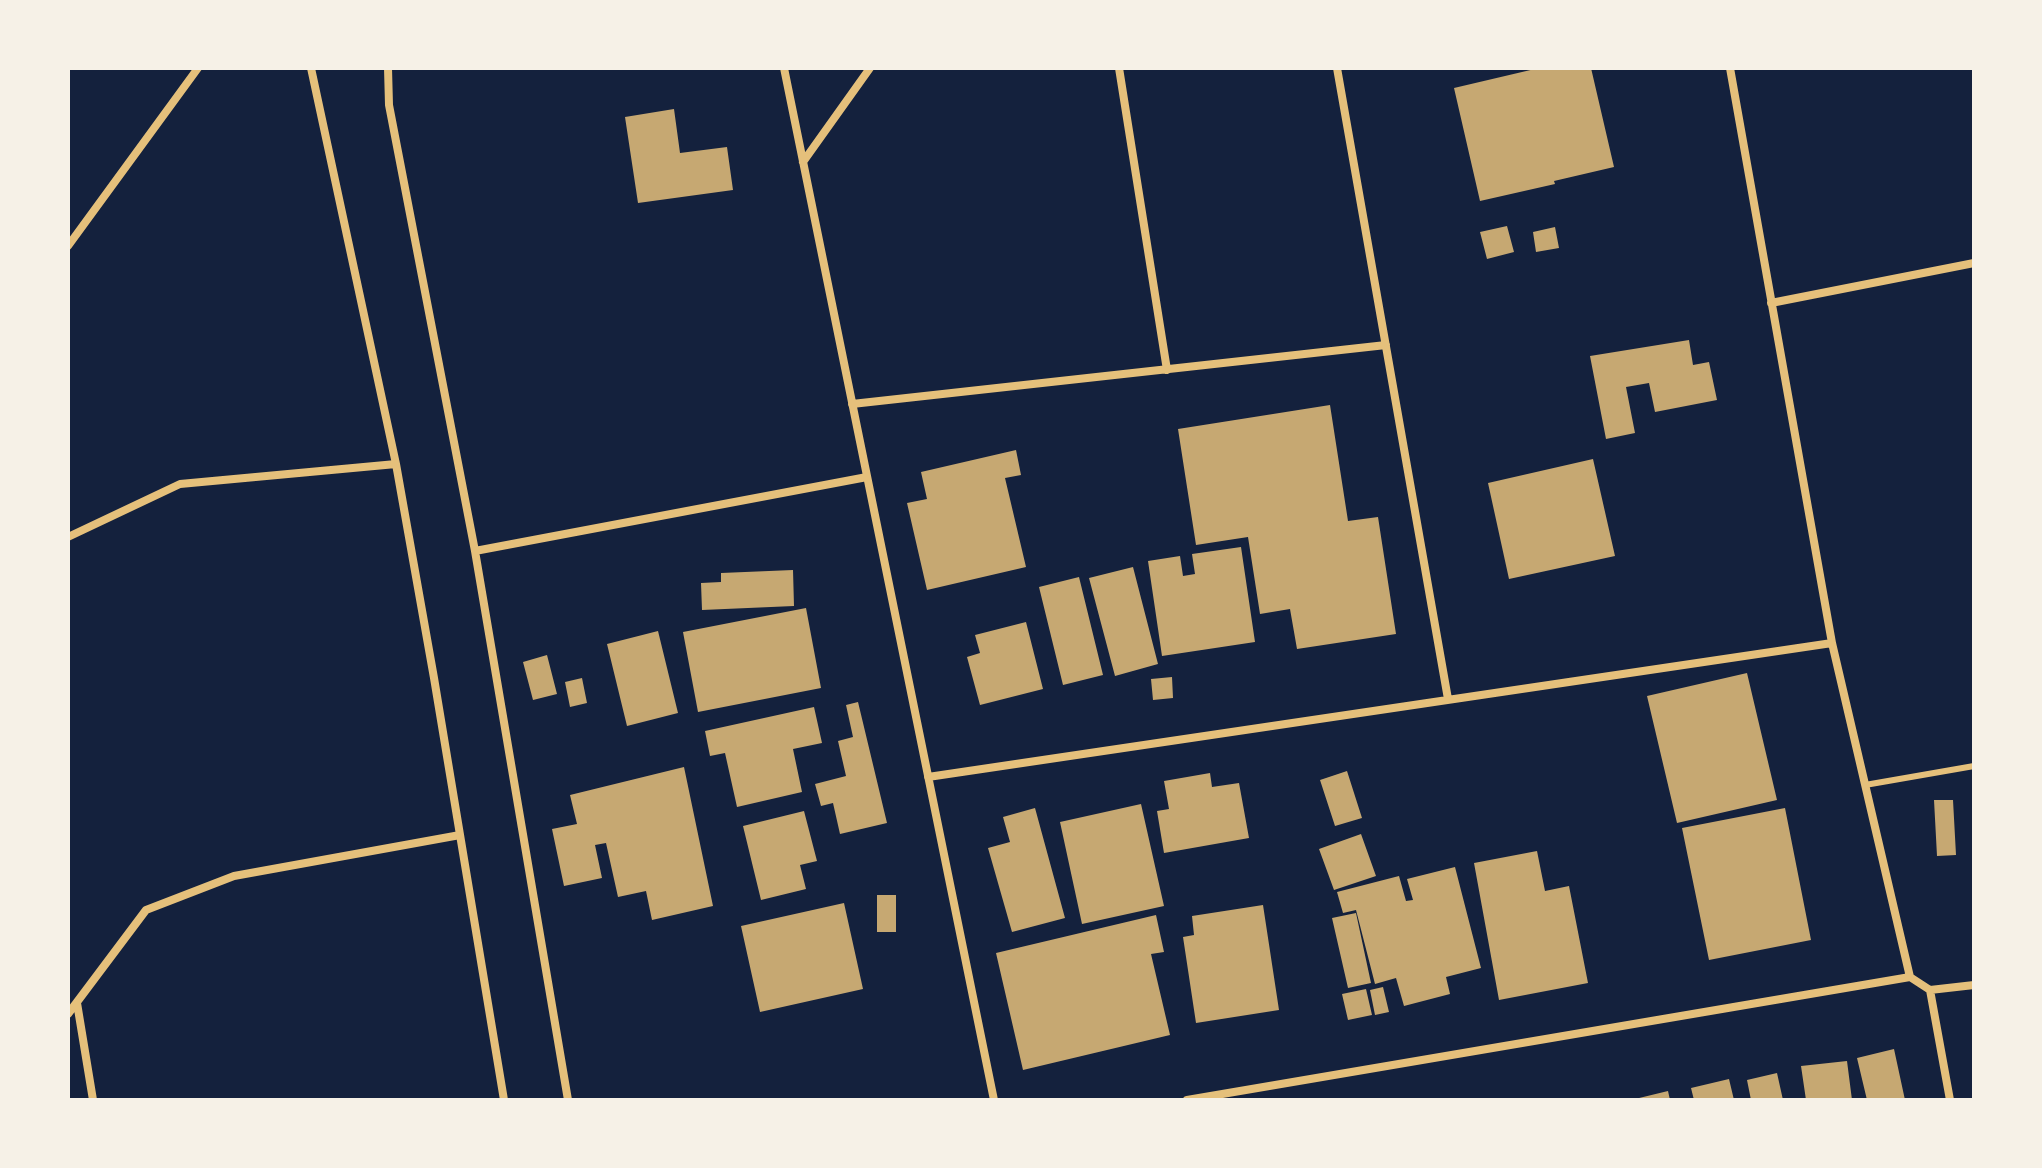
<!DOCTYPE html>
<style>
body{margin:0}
#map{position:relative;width:2042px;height:1168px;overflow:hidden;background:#14213d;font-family:Barlow,sans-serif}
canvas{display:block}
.frame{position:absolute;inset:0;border:70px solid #f6f1e7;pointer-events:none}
</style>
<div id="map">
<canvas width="2042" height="1168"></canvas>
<div class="frame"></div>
</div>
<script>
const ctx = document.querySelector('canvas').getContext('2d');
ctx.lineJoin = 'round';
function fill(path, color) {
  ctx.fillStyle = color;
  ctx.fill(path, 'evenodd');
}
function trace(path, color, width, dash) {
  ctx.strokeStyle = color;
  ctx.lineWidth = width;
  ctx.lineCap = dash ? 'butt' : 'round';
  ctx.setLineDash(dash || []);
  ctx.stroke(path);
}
fill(new Path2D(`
 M 1539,68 L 1591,68 L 1614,167 L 1554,181 L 1555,184 L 1480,201 L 1454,88 Z
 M 674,109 L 680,153 L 727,147 L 733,190 L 638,203 L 625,117 Z
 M 1507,226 L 1514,252 L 1487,259 L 1480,232 Z
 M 1555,227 L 1559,248 L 1536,252 L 1533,232 Z
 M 1689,340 L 1693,365 L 1709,362 L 1717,400 L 1655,412 L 1649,383 L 1626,387 L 1635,433 L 1606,439 L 1590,356 Z
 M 1330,405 L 1348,521 L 1378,517 L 1396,634 L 1297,649 L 1290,609 L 1260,614 L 1248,537 L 1196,545 L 1178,429 Z
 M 1016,450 L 1021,475 L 1005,478 L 1026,567 L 927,590 L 907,503 L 927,499 L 921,472 Z
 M 1593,459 L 1615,556 L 1509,579 L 1488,483 Z
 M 1241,547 L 1255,642 L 1162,656 L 1148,561 L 1180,556 L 1183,576 L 1195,574 L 1192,554 Z
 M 1133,567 L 1158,664 L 1115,676 L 1089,578 Z
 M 793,570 L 794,606 L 702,610 L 701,583 L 721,582 L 721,573 Z
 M 1079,577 L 1103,675 L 1063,685 L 1039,587 Z
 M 806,608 L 821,688 L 698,712 L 683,632 Z
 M 1026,622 L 1043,689 L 980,705 L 967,657 L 980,653 L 975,635 Z
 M 658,631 L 678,713 L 627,726 L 607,644 Z
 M 547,655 L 557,694 L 533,700 L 523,662 Z
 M 1747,673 L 1777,800 L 1677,823 L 1647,696 Z
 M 1172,677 L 1173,698 L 1153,700 L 1151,679 Z
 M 582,678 L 587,703 L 570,707 L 565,682 Z
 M 858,702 L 887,823 L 840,834 L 833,803 L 821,806 L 815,784 L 846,776 L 838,741 L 853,737 L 846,705 Z
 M 814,707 L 822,743 L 793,749 L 802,792 L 737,807 L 725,753 L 710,756 L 705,731 Z
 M 684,767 L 713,906 L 652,920 L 646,891 L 618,897 L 606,843 L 595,845 L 602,878 L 564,886 L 552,829 L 577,824 L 570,795 Z
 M 1347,771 L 1362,818 L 1335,826 L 1320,780 Z
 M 1210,773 L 1212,787 L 1239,783 L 1249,838 L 1164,853 L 1157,811 L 1169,809 L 1164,781 Z
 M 1934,800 L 1953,800 L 1956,855 L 1937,856 Z
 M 1141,804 L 1164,906 L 1082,924 L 1060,822 Z
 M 1035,808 L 1065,918 L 1012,932 L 988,848 L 1010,842 L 1003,817 Z
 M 1785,808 L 1811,940 L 1709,960 L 1682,828 Z
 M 804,811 L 817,861 L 800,865 L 806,889 L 761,900 L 743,826 Z
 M 1361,834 L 1376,876 L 1334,890 L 1319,849 Z
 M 1537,851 L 1545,891 L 1569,886 L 1588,983 L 1499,1000 L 1474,863 Z
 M 1455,867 L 1481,968 L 1446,977 L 1450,994 L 1404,1006 L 1396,978 L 1375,984 L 1356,910 L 1343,913 L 1337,892 L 1399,876 L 1406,901 L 1413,900 L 1407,879 Z
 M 877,895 L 896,895 L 896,932 L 877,932 Z
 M 844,903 L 863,989 L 760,1012 L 741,926 Z
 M 1263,905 L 1279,1010 L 1196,1023 L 1183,937 L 1194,935 L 1192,916 Z
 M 1356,913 L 1371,983 L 1348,988 L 1332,918 Z
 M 1156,915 L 1164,952 L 1151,954 L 1170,1035 L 1023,1070 L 996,953 Z
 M 1383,987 L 1389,1012 L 1375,1015 L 1370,990 Z
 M 1366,989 L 1372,1015 L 1348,1020 L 1342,994 Z
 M 1894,1049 L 1905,1100 L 1867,1100 L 1857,1058 Z
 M 1847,1061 L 1852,1100 L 1806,1100 L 1801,1066 Z
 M 1777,1073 L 1783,1100 L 1751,1100 L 1747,1080 Z
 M 1729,1079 L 1734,1100 L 1694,1100 L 1691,1088 Z
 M 1668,1091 L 1670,1100 L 1635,1100 L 1635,1099 Z`), '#c6a872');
trace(new Path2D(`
 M 1865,785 L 1974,766`), '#e5c07b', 6);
trace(new Path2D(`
 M 311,68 L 396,464 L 434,678 L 504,1100
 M 388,68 L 389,105 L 475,551 L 568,1100
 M 784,68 L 994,1100
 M 1119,68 L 1167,370
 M 1337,68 L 1448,699
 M 1730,68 L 1832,643 L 1910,977
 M 803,162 L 870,68
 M 68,246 L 198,68
 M 1771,303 L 1974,263
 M 852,404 L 1386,345
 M 68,537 L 180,484 L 396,464
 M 475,551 L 867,477
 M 928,777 L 1832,643
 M 1930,990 L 1950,1100
 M 77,1003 L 93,1100
 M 68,1014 L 146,910 L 234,876 L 460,835
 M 1187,1100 L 1910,977 L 1930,990 L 1974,985`), '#e5c07b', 8);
</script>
